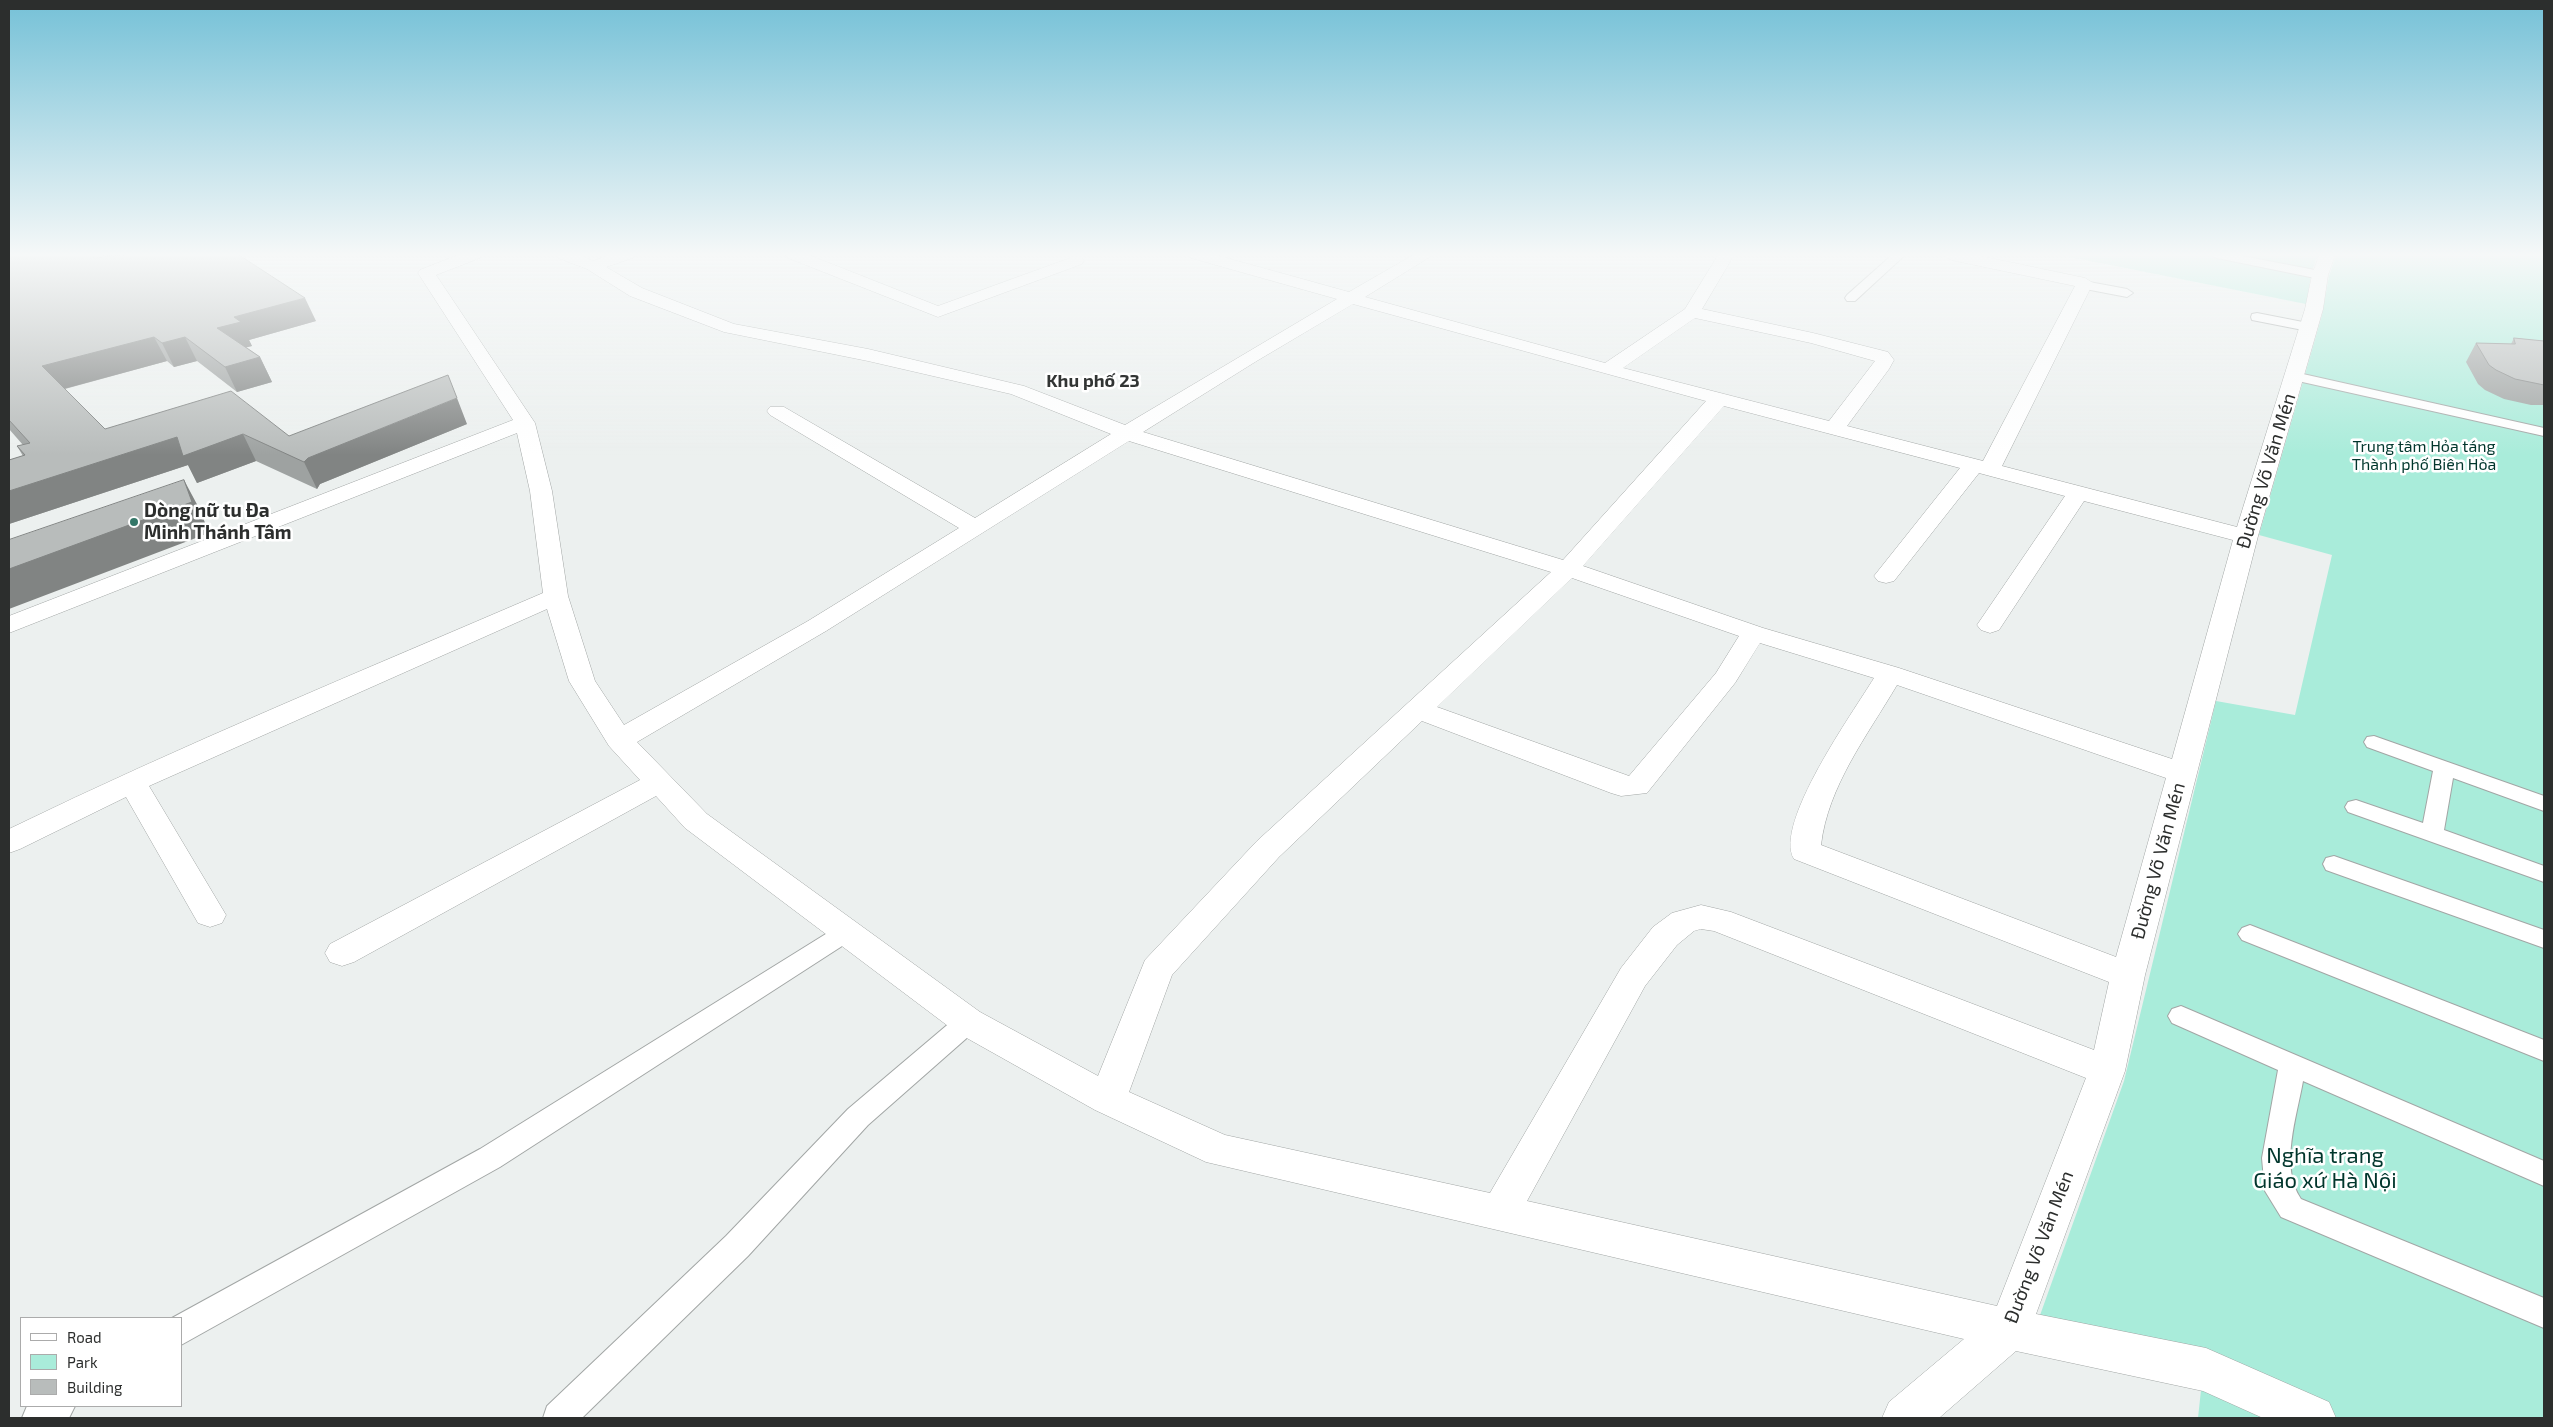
<!DOCTYPE html>
<meta charset="utf-8">
<style>
body{margin:0}
#map{position:relative;width:2553px;height:1427px;overflow:hidden;background:#ecf0ef;font-family:"Exo 2",sans-serif}
canvas{display:block}
.frame{position:absolute;inset:0;border:10px solid #2c2e2d;pointer-events:none}
.legend{position:absolute;left:20px;top:1317px;width:162px;height:90px;box-sizing:border-box;background:#fff;border:1px solid #ababab;margin:0;padding:6px 9px;list-style:none;font-size:15px;color:#2c2e2d}
.legend li{display:flex;align-items:center;gap:10px;height:25px}
.legend b{width:25px;border:1px solid #ababab}
</style>
<div id="map">
<canvas width="2553" height="1427"></canvas>
<div class="frame"></div>
<ul class="legend">
<li><b style="height:6px;background:#fff"></b>Road</li>
<li><b style="height:14px;background:#a9ecda"></b>Park</li>
<li><b style="height:14px;background:#b8bcbb"></b>Building</li>
</ul>
</div>
<script>
const ctx = document.querySelector('canvas').getContext('2d');
ctx.lineJoin = 'round';
function fill(path, color) {
  ctx.fillStyle = color;
  ctx.fill(path, 'evenodd');
}
function trace(path, color, width, dash) {
  ctx.strokeStyle = color;
  ctx.lineWidth = width;
  ctx.lineCap = dash ? 'butt' : 'round';
  ctx.setLineDash(dash || []);
  ctx.stroke(path);
}
function drawText(font, color, halo, rows, align = 'center') {
  ctx.font = font + ' "Exo 2",sans-serif';
  ctx.lineWidth = 5;
  ctx.setLineDash([]);
  ctx.textBaseline = 'middle';
  ctx.strokeStyle = halo;
  ctx.fillStyle = color;
  for (const [text, x, y, turn = 0] of rows) {
    ctx.save();
    ctx.translate(x, y);
    ctx.rotate((+turn || 0) * Math.PI / 180);
    ctx.textAlign = isNaN(turn) ? turn : align;
    if (halo) ctx.strokeText(text, 0, 0);
    ctx.fillText(text, 0, 0);
    ctx.restore();
  }
}
fill(new Path2D(`
 M 2060,255 L 2318,255 L 2312,271 L 2306,304 Z
 M 2336,255 L 2544,255 L 2544,1418 L 2198,1418 L 2205,1353 L 2039,1318 L 2124,1081 L 2216,701 L 2295,715 L 2332,555 L 2259,535 L 2322,315 L 2329,276 Z`), '#a9ecda');
const service = new Path2D(`
 M 1892,255 L 1905,255 L 1855,301 L 1847,301 L 1845,298 L 1847,295 Z
 M 2211,255 L 2237,255 L 2320,271 L 2326,275 L 2320,279 L 2217,258 Z
 M 2084,281 L 2127,289 L 2133,293 L 2127,297 L 2080,288 L 2078,285 Z
 M 2257,313 L 2308,323 L 2314,327 L 2308,331 L 2252,320 L 2251,317 L 2252,314 Z
 M 2294,372 L 2544,428 L 2544,436 L 2289,379 L 2287,376 L 2289,373 Z
 M 2374,736 L 2544,796 L 2544,811 L 2453,778 L 2444,830 L 2544,866 L 2544,882 L 2348,812 L 2345,807 L 2348,802 L 2356,800 L 2423,823 L 2433,771 L 2367,747 L 2364,742 L 2367,737 Z
 M 2334,856 L 2544,930 L 2544,948 L 2326,870 L 2323,864 L 2326,858 Z
 M 845,924 L 853,927 L 857,933 L 853,939 L 500,1167 L 181,1345 L 181,1318 L 172,1318 L 480,1149 L 837,927 Z
 M 2250,925 L 2544,1040 L 2544,1061 L 2242,940 L 2238,934 L 2242,928 Z
 M 2181,1006 L 2544,1161 L 2544,1186 L 2303,1081 C 2297,1116 2279,1167 2301,1199 L 2544,1298 L 2544,1328 L 2281,1217 L 2265,1191 L 2262,1158 L 2278,1070 L 2172,1023 L 2168,1016 L 2172,1009 Z
 M 968,1012 L 977,1015 L 981,1022 L 977,1029 L 868,1125 L 748,1256 L 582,1418 L 543,1418 L 547,1406 L 726,1236 L 848,1109 L 959,1015 Z
 M 27,1406 L 75,1406 L 69,1418 L 22,1418 Z`);
const minor = new Path2D(`
 M 458,255 L 482,255 L 480,258 L 436,275 L 535,423 L 552,491 L 568,596 L 595,681 L 624,725 L 808,621 L 959,528 L 770,415 L 767,411 L 770,407 L 784,407 L 975,518 L 1111,434 L 1011,394 L 868,361 L 724,332 L 630,296 L 587,269 L 558,258 L 556,255 L 580,255 L 593,261 L 609,255 L 635,255 L 633,258 L 606,267 L 642,288 L 734,324 L 868,349 L 1024,386 L 1125,425 L 1337,299 L 1191,258 L 1189,255 L 1216,255 L 1349,292 L 1413,255 L 1433,255 L 1365,297 L 1605,363 L 1685,309 L 1718,255 L 1734,255 L 1702,309 L 1813,333 L 1888,352 L 1894,360 L 1889,369 L 1847,426 L 1983,461 L 2075,286 L 1951,260 L 1943,255 L 1976,255 L 2085,278 L 2093,283 L 2002,466 L 2237,527 L 2305,309 L 2312,275 L 2319,255 L 2335,255 L 2328,275 L 2323,309 L 2258,536 L 2145,975 L 2125,1071 L 2036,1314 L 2206,1348 L 2329,1402 L 2336,1418 L 2263,1418 L 2203,1391 L 2016,1351 L 1939,1418 L 1882,1418 L 1889,1402 L 1964,1339 L 1206,1162 L 1095,1110 L 956,1032 L 685,828 L 656,796 L 354,962 L 342,966 L 330,962 L 325,953 L 330,944 L 640,780 L 609,746 L 569,681 L 547,609 L 149,786 L 226,915 L 222,923 L 210,927 L 198,923 L 126,797 L 20,849 L 9,853 L 9,829 C 184,744 364,670 543,593 L 530,491 L 517,433 L 9,633 L 9,616 L 513,420 L 418,273 L 420,270 ZM 1353,304 L 1706,401 L 1563,560 L 1143,432 L 1255,362 ZM 1695,318 L 1811,343 L 1875,361 L 1829,421 L 1623,368 ZM 1724,406 L 1960,468 L 1878,571 L 1874,576 L 1878,581 L 1886,583 L 1894,581 L 1979,473 L 2065,496 L 1977,625 L 1981,630 L 1990,633 L 1999,630 L 2084,501 L 2233,540 L 2172,759 L 1899,668 L 1763,628 L 1583,566 ZM 1129,441 L 1551,572 L 1257,841 L 1145,960 L 1098,1076 L 980,1012 L 707,814 L 637,742 L 826,631 ZM 1572,578 L 1739,636 L 1716,673 L 1629,776 L 1437,707 ZM 1760,643 L 1874,678 C 1854,711 1773,824 1794,859 L 2109,982 L 2094,1050 L 1731,912 L 1701,905 L 1672,913 L 1653,927 L 1621,968 L 1490,1193 L 1225,1135 L 1129,1092 L 1172,975 L 1279,857 L 1422,721 L 1611,793 L 1621,796 L 1647,793 L 1735,683 ZM 1897,685 L 2166,778 L 2116,957 L 1821,845 C 1828,786 1867,736 1897,685 ZM 1701,929 L 1714,931 L 2086,1078 L 1997,1306 L 1527,1201 L 1645,986 L 1677,945 L 1694,931 Z
 M 786,255 L 809,255 L 938,306 L 1070,258 L 1082,258 L 1084,261 L 1082,264 L 938,317 L 788,258 Z`);
trace(service, '#a2a6a5', 2);
trace(minor, '#a2a6a5', 1);
fill(service, '#fff');
fill(minor, '#fff');
fill(new Path2D(`
 M 9,255 L 239,255 L 316,321 L 249,340 L 252,346 L 246,347 L 260,357 L 272,382 L 237,392 L 197,361 L 174,367 L 167,361 L 65,389 L 105,429 L 289,436 L 467,424 L 320,484 L 317,489 L 256,461 L 197,483 L 188,465 L 9,524 L 9,460 L 23,456 L 17,446 L 23,445 L 9,429 Z
 M 2514,338 L 2544,341 L 2544,405 L 2531,405 L 2504,399 L 2485,390 L 2478,384 L 2466,362 L 2476,343 L 2511,344 Z`), '#9ea2a1');
fill(new Path2D(`
 M 103,255 L 202,255 L 110,269 Z
 M 305,298 L 316,321 L 249,340 L 252,346 L 229,352 L 217,328 L 234,317 Z
 M 154,337 L 167,361 L 56,391 L 42,366 Z
 M 185,337 L 197,361 L 174,367 L 162,343 Z
 M 260,357 L 272,382 L 237,392 L 225,367 Z
 M 457,398 L 467,424 L 320,484 L 317,489 L 304,462 L 308,458 Z
 M 243,434 L 256,461 L 197,483 L 188,465 L 9,524 L 9,491 L 177,437 Z
 M 184,480 L 200,510 L 209,533 L 9,609 L 9,569 Z`), '#818483');
const building = new Path2D(`
 M 9,255 L 89,255 L 95,258 L 127,255 L 239,255 L 305,298 L 234,317 L 241,322 L 217,328 L 260,357 L 225,367 L 185,337 L 162,343 L 154,337 L 42,366 L 105,429 L 231,391 L 289,436 L 448,375 L 457,398 L 308,458 L 304,462 L 243,434 L 183,456 L 177,437 L 9,491 L 9,460 L 25,455 L 17,446 L 30,443 L 9,420 Z
 M 2514,338 L 2544,341 L 2544,385 L 2515,379 L 2496,370 L 2489,365 L 2476,343 L 2515,344 Z
 M 184,480 L 192,502 L 9,569 L 9,540 Z`);
fill(building, '#b8bcbb');
trace(building, '#818483', 1);
const sky = ctx.createLinearGradient(0, 0, 0, 455);
sky.addColorStop(0, '#75c1d7');
sky.addColorStop(0.56, '#f6f8f8');
sky.addColorStop(1, '#f6f8f800');
ctx.fillStyle = sky;
ctx.fillRect(0, 0, 2553, 455);
for (const [x, y, r, color] of [
 [134,522,5,"#347768"]
]) {
  const dot = new Path2D();
  dot.arc(x, y, r, 0, 2 * Math.PI);
  ctx.fillStyle = color;
  ctx.fill(dot);
  trace(dot, '#fff', 2);
}
drawText('16px', '#01362c', '#fff', [
 ["Trung tâm Hỏa táng",2424,447],
 ["Thành phố Biên Hòa",2424,465]
]);
drawText('bold 18px', '#323534', '#fff', [
 ["Khu phố 23",1093,381]
]);
drawText('19px', '#2c2e2d', '#fff', [
 ["Đường Võ Văn Mén",2266,471,-73],
 ["Đường Võ Văn Mén",2158,861,-75],
 ["Đường Võ Văn Mén",2039,1247,-69]
]);
drawText('bold 19px', '#2c2e2d', '#fff', [
 ["Dòng nữ tu Đa",144,511],
 ["Minh Thánh Tâm",144,533]
], 'left');
drawText('22px', '#01362c', '#fff', [
 ["Nghĩa trang",2325,1156],
 ["Giáo xứ Hà Nội",2325,1181]
]);
</script>
